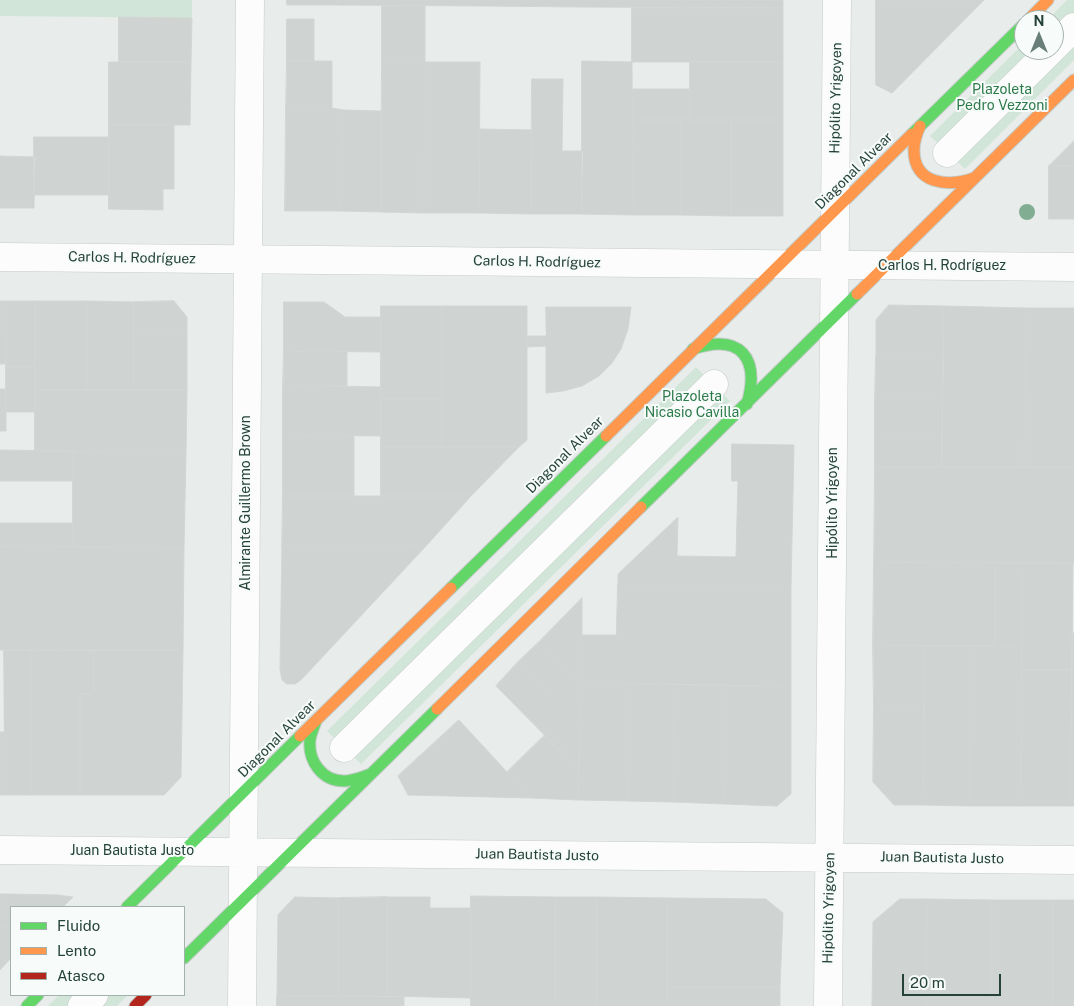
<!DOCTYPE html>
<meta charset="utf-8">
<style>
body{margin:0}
#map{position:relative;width:1074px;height:1006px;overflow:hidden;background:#e8edeb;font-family:"Public Sans",sans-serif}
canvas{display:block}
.legend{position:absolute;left:10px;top:906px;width:175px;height:90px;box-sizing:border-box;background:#f7fbf9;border:1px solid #a3b1ad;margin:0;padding:6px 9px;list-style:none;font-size:15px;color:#24423a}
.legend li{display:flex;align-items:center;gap:10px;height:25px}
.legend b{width:25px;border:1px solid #a3b1ad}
.north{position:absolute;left:1014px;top:10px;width:50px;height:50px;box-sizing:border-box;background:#f7fbf9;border:1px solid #a3b1ad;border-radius:50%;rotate:0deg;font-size:14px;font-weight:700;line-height:20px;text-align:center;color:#24423a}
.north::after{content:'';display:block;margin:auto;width:18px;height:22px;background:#697e78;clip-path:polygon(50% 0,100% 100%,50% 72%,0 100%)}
.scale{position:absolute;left:902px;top:974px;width:99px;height:22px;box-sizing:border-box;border:2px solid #24423a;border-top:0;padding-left:6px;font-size:15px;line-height:18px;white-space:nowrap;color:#24423a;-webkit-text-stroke:4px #f7fbf9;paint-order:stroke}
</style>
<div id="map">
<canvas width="1074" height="1006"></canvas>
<ul class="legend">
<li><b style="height:6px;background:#63d668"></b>Fluido</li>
<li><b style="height:6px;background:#ff974d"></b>Lento</li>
<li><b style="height:6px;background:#b3261e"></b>Atasco</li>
</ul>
<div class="north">N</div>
<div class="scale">20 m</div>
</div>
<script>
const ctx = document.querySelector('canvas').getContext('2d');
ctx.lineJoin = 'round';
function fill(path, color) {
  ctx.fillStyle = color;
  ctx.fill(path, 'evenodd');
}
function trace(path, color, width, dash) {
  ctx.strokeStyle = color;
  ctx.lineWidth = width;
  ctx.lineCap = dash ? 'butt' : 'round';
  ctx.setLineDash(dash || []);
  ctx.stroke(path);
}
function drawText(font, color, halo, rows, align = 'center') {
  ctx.font = font + ' "Public Sans",sans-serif';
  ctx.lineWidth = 4;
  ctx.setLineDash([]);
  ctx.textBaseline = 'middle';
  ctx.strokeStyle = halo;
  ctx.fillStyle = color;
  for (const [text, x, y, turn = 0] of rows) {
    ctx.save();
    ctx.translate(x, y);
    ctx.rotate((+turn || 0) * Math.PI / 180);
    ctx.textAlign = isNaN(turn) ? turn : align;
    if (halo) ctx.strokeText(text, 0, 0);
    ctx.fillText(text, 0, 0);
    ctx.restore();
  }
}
fill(new Path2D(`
 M 0,0 L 192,0 L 192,18 L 0,16 Z
 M 1067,0 L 1074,0 L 1074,60 L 965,169 L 930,136 L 1024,43 L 1024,50 L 1054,50 L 1054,20 L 1047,20 Z
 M 696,367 L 730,401 L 361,764 L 327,731 Z
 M 59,995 L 128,995 L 117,1006 L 48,1006 Z`), '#d1e6d8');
const building = new Path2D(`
 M 287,0 L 338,0 L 338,5 L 287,5 Z
 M 338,0 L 483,0 L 483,6 L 338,5 Z
 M 483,0 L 582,0 L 582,7 L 483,6 Z
 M 582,0 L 783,0 L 783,8 L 582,7 Z
 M 876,0 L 984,0 L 892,93 L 876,85 Z
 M 382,6 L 425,6 L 425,62 L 382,61 Z
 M 632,8 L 783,8 L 783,62 L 632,62 Z
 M 119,17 L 192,18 L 191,62 L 119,62 Z
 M 287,19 L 314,19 L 314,61 L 287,61 Z
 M 287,61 L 332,61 L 332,108 L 286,107 Z
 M 382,61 L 425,62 L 424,213 L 381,212 Z
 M 582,61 L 632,62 L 633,215 L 582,214 Z
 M 109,62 L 191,62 L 190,125 L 109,125 Z
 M 425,62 L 480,62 L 479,213 L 424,213 Z
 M 690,62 L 783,62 L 783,120 L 690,120 Z
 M 532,79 L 563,79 L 562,151 L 583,151 L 582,214 L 531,214 Z
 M 633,89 L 690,89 L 690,120 L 633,120 Z
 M 286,107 L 332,108 L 343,110 L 340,211 L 285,211 Z
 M 343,110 L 381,111 L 381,212 L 340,211 Z
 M 633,120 L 681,120 L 681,215 L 633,215 Z
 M 681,120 L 731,120 L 731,216 L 681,215 Z
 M 731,120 L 783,120 L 783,216 L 731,216 Z
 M 109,125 L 174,125 L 174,189 L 163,189 L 163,210 L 109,209 Z
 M 480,129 L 532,130 L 531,214 L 479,213 Z
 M 34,137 L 109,137 L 109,195 L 34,195 Z
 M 1074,141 L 1074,166 L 1049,166 Z
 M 0,156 L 35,157 L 34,208 L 0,208 Z
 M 1049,166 L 1074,166 L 1074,219 L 1049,219 Z
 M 0,301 L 7,301 L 6,364 L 0,364 Z
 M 7,301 L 35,301 L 35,367 L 6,367 Z
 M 35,301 L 87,301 L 87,390 L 35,390 Z
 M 87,301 L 134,302 L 134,390 L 87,390 Z
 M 174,301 L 187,317 L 187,334 L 134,333 L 134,302 Z
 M 284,302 L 324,302 L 345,317 L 381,317 L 381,352 L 284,351 Z
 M 889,305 L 944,306 L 943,358 L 876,356 L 876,320 Z
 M 381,306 L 442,306 L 442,399 L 381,399 Z
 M 442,306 L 527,306 L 527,440 L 519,447 L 442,447 Z
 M 944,306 L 1026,308 L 1024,467 L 942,467 Z
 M 546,307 L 631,307 L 628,329 L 621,349 L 612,363 L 599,376 L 582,386 L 563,391 L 546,393 L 546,346 L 527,347 L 527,336 L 546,336 Z
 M 1026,308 L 1074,308 L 1074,467 L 1024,467 Z
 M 134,333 L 187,334 L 187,390 L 134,390 Z
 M 284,351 L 347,352 L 347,386 L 283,385 Z
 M 876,356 L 943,358 L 942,399 L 875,398 Z
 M 6,367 L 35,367 L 35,412 L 6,412 Z
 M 283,385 L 381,387 L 381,436 L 283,435 Z
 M 0,389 L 6,389 L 6,431 L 0,431 Z
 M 35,390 L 187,390 L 186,452 L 35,451 Z
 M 875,398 L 942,399 L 942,436 L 875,435 Z
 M 381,399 L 442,399 L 442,447 L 381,447 Z
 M 283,435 L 354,436 L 354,496 L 283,496 Z
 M 875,435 L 942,436 L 942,467 L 875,467 Z
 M 732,444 L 794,445 L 791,587 L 618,584 L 618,574 L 678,517 L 677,556 L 736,557 L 738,481 L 732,481 Z
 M 381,447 L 519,447 L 471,496 L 381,496 Z
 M 0,450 L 73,451 L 73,481 L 0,481 Z
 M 73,451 L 186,452 L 184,548 L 73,547 Z
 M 875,467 L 1074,467 L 1074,563 L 874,562 Z
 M 283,496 L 471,496 L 427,545 L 282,547 Z
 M 0,523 L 73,523 L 73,547 L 0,546 Z
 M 427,545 L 301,680 L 295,684 L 287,684 L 282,680 L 280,669 L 282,547 Z
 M 0,546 L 184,548 L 183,650 L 0,650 Z
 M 874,562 L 995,563 L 995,646 L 873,645 Z
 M 995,563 L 1023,563 L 1022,647 L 995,646 Z
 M 1023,563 L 1073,563 L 1072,670 L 1022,670 Z
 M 618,584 L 791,587 L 791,687 L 581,683 L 582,635 L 616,635 Z
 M 582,598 L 582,635 L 581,683 L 539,642 Z
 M 1072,633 L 1074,633 L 1074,806 L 1070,806 Z
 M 539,642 L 581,683 L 580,721 L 519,661 Z
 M 873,645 L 925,646 L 924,706 L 874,705 Z
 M 925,646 L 971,646 L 970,806 L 923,805 Z
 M 971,646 L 1022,647 L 1021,806 L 970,806 Z
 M 4,650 L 31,650 L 31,795 L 0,795 L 0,732 L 4,732 Z
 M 31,650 L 94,651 L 94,694 L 80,694 L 80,795 L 31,795 Z
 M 183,650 L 181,777 L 164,795 L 80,795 L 80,694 L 94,694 L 94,651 Z
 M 519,661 L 580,721 L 579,770 L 496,686 Z
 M 1022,670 L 1072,670 L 1070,806 L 1021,806 Z
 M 581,683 L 630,684 L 628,801 L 578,800 Z
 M 630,684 L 675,684 L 673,802 L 628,801 Z
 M 675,684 L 726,685 L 724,804 L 673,802 Z
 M 726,685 L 791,687 L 791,794 L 777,806 L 724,804 Z
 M 874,705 L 924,706 L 923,805 L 894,805 L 873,782 Z
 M 459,720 L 531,798 L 408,795 L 398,776 Z
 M 545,735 L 579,770 L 578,800 L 531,798 L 507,772 Z
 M 0,894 L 7,894 L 6,926 L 0,926 Z
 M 7,894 L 58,895 L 73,897 L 63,907 L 11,907 L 11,932 L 6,926 Z
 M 471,896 L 555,897 L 555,1006 L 471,1006 Z
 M 295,897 L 338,898 L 338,996 L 277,996 L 278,915 Z
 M 387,897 L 387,996 L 338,996 L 338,898 Z
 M 387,897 L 430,897 L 430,908 L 471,908 L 471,998 L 387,996 Z
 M 555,897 L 597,897 L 597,1006 L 555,1006 Z
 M 597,897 L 667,898 L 667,1006 L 597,1006 Z
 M 667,898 L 766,899 L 783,913 L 780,987 L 667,987 Z
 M 900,899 L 927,899 L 926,1006 L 872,1006 L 873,922 Z
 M 927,899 L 992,900 L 992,1006 L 926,1006 Z
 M 992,900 L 1053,900 L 1053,1006 L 992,1006 Z
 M 1053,900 L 1074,900 L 1074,1006 L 1053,1006 Z
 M 0,926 L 6,926 L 11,932 L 11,958 L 0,970 Z
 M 667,987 L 780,987 L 780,1006 L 667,1006 Z
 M 277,996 L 404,997 L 404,1006 L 277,1006 Z`);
fill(building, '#cfd4d2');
trace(building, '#d1d6d4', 1);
const street = new Path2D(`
 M 1054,47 L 1074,27
 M 947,153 L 1051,50
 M 0,257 L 1074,267
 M 344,748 L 714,384
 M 0,850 L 1074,860
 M 82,1006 L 94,995
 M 242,1006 L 250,0
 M 828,1006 L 837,0`);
const fast = new Path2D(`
 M 912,134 L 1024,24
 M 693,349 C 741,333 760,358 747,404
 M 641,507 L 857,294
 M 451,588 L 606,436
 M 316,721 C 314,727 311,733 310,740 C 308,761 322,781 344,781 C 353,781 362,777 371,774
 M 127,907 L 300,736
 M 184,958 L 437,709
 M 27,1006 L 38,995`);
const slow = new Path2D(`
 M 1028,20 L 1048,0
 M 920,126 C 917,133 914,141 914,149 C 913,185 949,187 974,178
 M 857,294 L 1074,80
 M 606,436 L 912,134
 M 437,709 L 641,507
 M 300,736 L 451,588`);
const jam = new Path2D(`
 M 135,1006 L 146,995`);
trace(street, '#c5cac8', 29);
trace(fast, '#c3cbc8', 13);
trace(slow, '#c3cbc8', 13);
trace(jam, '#c3cbc8', 13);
trace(street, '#fcfcfc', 28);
trace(fast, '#63d668', 11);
trace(slow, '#ff974d', 11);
trace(jam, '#b3261e', 11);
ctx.fillStyle = '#81ae93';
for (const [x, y] of [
 [1027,212]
]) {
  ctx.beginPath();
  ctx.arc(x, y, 8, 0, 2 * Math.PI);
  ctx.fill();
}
drawText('14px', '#2d7a4b', '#f7fbf9', [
 ["Plazoleta",1002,90],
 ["Pedro Vezzoni",1002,106],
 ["Plazoleta",692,397],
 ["Nicasio Cavilla",692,413]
]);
drawText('14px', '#24423a', '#f7fbf9', [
 ["Hipólito Yrigoyen",836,98,-89],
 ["Diagonal Alvear",854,171,-45],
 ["Carlos H. Rodríguez",132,258,1],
 ["Carlos H. Rodríguez",537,262,1],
 ["Carlos H. Rodríguez",942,266],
 ["Diagonal Alvear",565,455,-45],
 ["Almirante Guillermo Brown",246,503,-90],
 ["Hipólito Yrigoyen",833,503,-90],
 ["Diagonal Alvear",277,739,-45],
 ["Juan Bautista Justo",132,851],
 ["Juan Bautista Justo",537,855,1],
 ["Juan Bautista Justo",942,858,1],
 ["Hipólito Yrigoyen",829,908,-89]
]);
</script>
